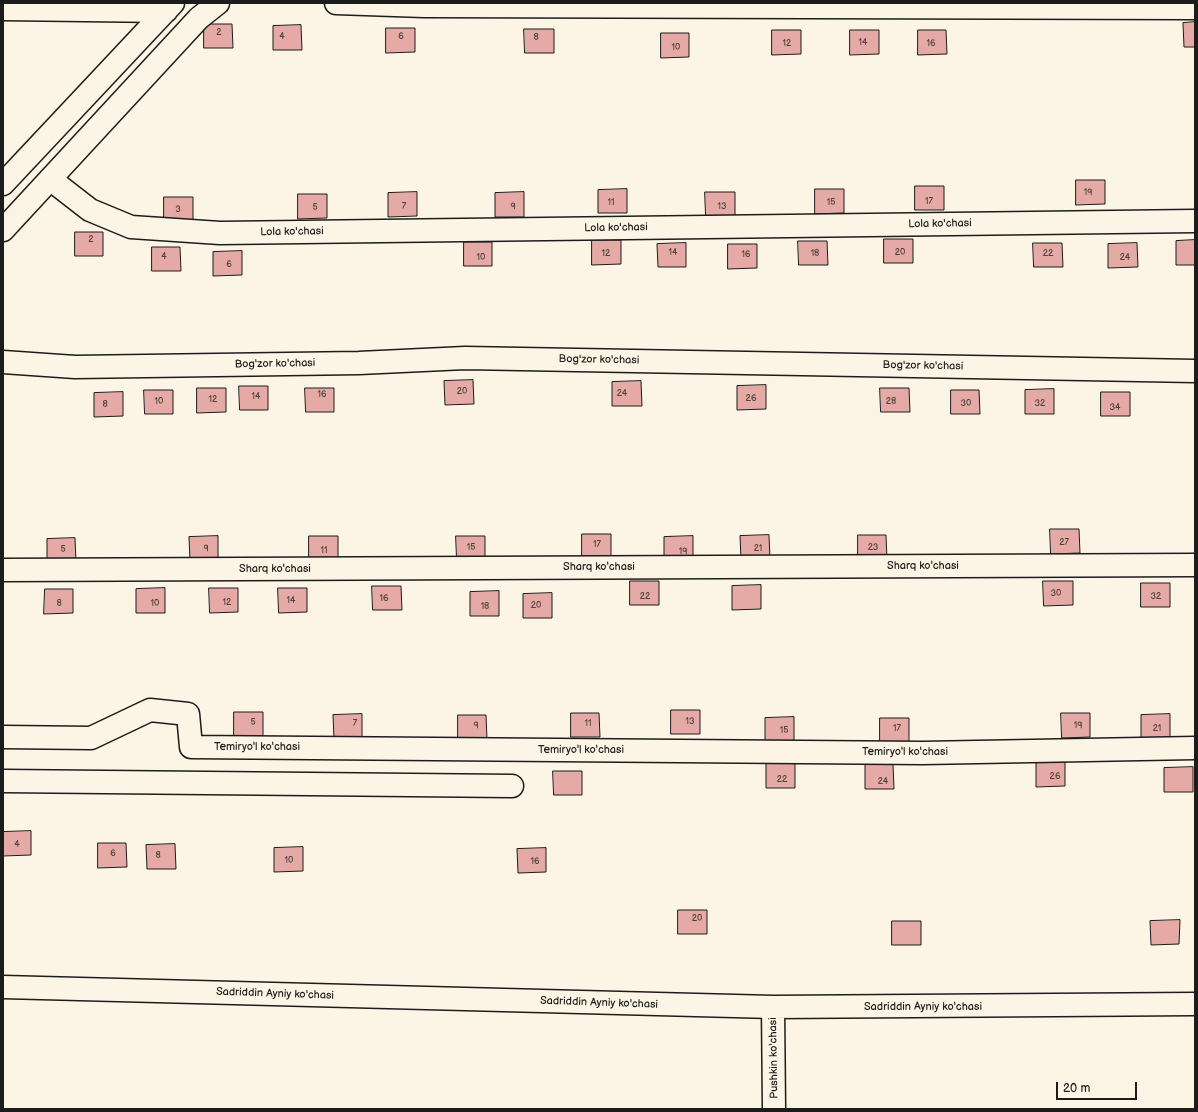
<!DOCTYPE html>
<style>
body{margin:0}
#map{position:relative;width:1198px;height:1112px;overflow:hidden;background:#fcf5e5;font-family:"Balsamiq Sans",sans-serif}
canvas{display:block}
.frame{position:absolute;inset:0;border:4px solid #1c1c1c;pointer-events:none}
.scale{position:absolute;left:1056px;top:1082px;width:81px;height:18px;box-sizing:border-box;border:2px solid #1c1c1c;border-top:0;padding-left:5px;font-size:12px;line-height:14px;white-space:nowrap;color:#1c1c1c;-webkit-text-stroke:3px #fcf5e5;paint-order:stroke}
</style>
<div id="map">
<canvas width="1198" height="1112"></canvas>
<div class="frame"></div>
<div class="scale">20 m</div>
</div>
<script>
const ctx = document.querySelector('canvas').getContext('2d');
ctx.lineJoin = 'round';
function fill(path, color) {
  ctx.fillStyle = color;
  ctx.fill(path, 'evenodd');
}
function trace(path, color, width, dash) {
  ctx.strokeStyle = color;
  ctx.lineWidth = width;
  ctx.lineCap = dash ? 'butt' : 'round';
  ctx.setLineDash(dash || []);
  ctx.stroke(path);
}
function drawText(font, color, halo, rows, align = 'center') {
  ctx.font = font + ' "Balsamiq Sans",sans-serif';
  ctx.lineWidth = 3;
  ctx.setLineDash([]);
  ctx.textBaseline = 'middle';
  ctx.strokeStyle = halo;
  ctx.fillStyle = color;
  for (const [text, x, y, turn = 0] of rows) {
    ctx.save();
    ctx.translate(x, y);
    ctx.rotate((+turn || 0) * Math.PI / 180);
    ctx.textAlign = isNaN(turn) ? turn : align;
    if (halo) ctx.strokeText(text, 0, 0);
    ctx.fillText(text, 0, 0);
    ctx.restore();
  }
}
const building = new Path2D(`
 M 1195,22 L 1195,47 L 1184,47 L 1183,23 Z
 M 204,24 L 232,24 L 233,48 L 204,48 Z
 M 301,25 L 302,50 L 273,50 L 273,26 Z
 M 386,28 L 415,28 L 415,52 L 386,53 Z
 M 524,29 L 554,29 L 554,53 L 525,53 Z
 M 772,30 L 801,30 L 801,54 L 772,55 Z
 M 850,30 L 879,30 L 879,54 L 850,55 Z
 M 918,30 L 946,30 L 947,54 L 918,55 Z
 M 661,33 L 689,33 L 689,57 L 661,58 Z
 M 1076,180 L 1105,180 L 1105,204 L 1076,205 Z
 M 915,186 L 944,186 L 944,210 L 915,210 Z
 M 627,189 L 627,213 L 598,213 L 598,190 Z
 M 815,189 L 844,189 L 844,213 L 815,214 Z
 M 417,192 L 417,216 L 388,217 L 388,193 Z
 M 524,192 L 524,217 L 495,217 L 495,193 Z
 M 705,192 L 735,192 L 735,216 L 706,216 Z
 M 298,194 L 327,194 L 327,218 L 298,219 Z
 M 164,197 L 193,197 L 193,221 L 164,221 Z
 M 75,232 L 103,232 L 103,256 L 75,256 Z
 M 884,239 L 913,239 L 913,263 L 884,263 Z
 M 592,240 L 621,240 L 621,264 L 592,265 Z
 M 1195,240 L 1195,265 L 1176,265 L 1176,241 Z
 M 798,241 L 827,241 L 828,265 L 799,265 Z
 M 464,242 L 492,242 L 492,266 L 464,266 Z
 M 686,243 L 686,267 L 658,267 L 657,244 Z
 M 1033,243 L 1062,243 L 1063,267 L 1034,267 Z
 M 1137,243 L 1138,267 L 1108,268 L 1108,244 Z
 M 728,244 L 757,244 L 757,268 L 728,269 Z
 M 152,247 L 180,247 L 181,271 L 152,271 Z
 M 242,251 L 242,275 L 213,276 L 213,252 Z
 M 473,380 L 474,404 L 445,405 L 444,381 Z
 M 641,381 L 642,406 L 612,406 L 612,382 Z
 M 766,385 L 766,409 L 737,410 L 737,386 Z
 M 239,386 L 268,386 L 268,410 L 240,410 Z
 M 197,388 L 226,388 L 226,412 L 197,413 Z
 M 305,388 L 334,388 L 334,412 L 306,412 Z
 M 880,388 L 909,388 L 910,412 L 881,412 Z
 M 1054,389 L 1054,414 L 1025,414 L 1025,390 Z
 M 144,390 L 173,390 L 173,414 L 145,414 Z
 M 951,390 L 979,390 L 980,414 L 951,414 Z
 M 123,392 L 123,416 L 94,417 L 94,393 Z
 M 1101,392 L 1130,392 L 1130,416 L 1101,416 Z
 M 1050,529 L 1079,529 L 1080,553 L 1051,554 Z
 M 582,534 L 611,534 L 611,558 L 582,558 Z
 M 769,535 L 770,559 L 741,559 L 740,536 Z
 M 858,535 L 886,535 L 887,559 L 858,559 Z
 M 218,536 L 218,561 L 190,561 L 189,537 Z
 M 309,536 L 338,536 L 338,560 L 309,560 Z
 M 456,536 L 485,536 L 485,560 L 457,560 Z
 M 693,536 L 693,560 L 664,561 L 664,537 Z
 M 75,538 L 76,562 L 47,563 L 47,539 Z
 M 630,581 L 659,581 L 659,605 L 630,605 Z
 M 1043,581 L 1073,581 L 1073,605 L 1044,606 Z
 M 1141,583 L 1170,583 L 1170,607 L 1141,607 Z
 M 761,585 L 761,609 L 732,610 L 732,586 Z
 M 372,586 L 401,586 L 402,610 L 373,610 Z
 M 165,588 L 165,613 L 136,613 L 136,589 Z
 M 209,588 L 238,588 L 238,612 L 210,613 Z
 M 278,588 L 307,588 L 307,612 L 279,613 Z
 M 45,589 L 73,589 L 73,613 L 44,614 Z
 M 499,591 L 499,616 L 470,616 L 470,592 Z
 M 552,593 L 552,618 L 523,618 L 523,594 Z
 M 671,710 L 700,710 L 700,734 L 671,734 Z
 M 234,712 L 263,712 L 263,736 L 234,736 Z
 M 571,713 L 599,713 L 600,737 L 571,737 Z
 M 1061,713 L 1090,713 L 1090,737 L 1062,738 Z
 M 362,714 L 362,739 L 334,739 L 333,715 Z
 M 1170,714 L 1170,739 L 1141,739 L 1141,715 Z
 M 458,715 L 486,715 L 487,739 L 458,739 Z
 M 794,717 L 794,742 L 765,742 L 765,718 Z
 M 880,718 L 909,718 L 909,742 L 880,742 Z
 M 1065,762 L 1065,786 L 1036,787 L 1036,763 Z
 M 795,763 L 795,788 L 766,788 L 766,764 Z
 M 893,764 L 894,789 L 865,789 L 865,765 Z
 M 1193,767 L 1193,792 L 1164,792 L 1164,768 Z
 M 553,771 L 582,771 L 582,795 L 554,795 Z
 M 31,831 L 31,855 L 3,856 L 3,832 Z
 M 98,843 L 126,843 L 127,867 L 98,868 Z
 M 175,844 L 176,869 L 147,869 L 146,845 Z
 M 303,847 L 303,871 L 274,872 L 274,848 Z
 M 546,848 L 546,872 L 518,873 L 517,849 Z
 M 678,910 L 707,910 L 707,934 L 678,934 Z
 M 1180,920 L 1179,944 L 1151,945 L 1150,921 Z
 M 892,921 L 921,921 L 921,945 L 892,945 Z`);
fill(building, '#e5aaa6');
trace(building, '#1c1c1c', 1);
const minor = new Path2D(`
 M 336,3 L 424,6 L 1195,8
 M 3,9 L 166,11
 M 50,179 L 90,210 L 131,227 L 220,233 L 1195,221
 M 3,184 L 173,3
 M 3,230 L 199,18 L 218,3
 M 3,362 L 75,367 L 359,363 L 465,358 L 1195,371
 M 3,570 L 1195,565
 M 3,737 L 91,738 L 150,710 L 188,714 L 191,747 L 923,753 L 1195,748
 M 3,781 L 512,786
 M 3,987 L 773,1007 L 1195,1004
 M 773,1007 L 774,1109`);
trace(minor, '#1c1c1c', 25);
trace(minor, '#fcf5e5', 22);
drawText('9px', '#4e403e', null, [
 ["2",219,33],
 ["4",282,37],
 ["6",401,37],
 ["8",536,38],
 ["14",863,43],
 ["12",787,44],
 ["16",931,44],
 ["10",676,48],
 ["19",1088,193],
 ["17",929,202],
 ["11",611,203],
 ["15",831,203],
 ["7",404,207],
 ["9",513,207],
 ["13",722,207],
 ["5",315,208],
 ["3",178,210],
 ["2",91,240],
 ["14",673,253],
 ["20",900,253],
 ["12",606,254],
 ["18",815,254],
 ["22",1048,254],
 ["16",746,255],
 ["4",164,257],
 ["10",481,258],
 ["24",1125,258],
 ["6",229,265],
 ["20",462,392],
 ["24",622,394],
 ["16",322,395],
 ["14",256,397],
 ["26",751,399],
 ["12",213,400],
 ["10",159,402],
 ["28",891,402],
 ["30",966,404],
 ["32",1040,404],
 ["8",105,405],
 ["34",1115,408],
 ["27",1064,543],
 ["17",597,545],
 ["15",471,548],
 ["23",873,548],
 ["9",206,549],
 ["21",758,549],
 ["5",63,550],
 ["11",324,551],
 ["19",683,552],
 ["30",1056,594],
 ["22",645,597],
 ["32",1156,597],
 ["16",384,599],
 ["14",291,601],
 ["12",227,603],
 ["8",59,604],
 ["10",155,604],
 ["20",536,606],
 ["18",485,607],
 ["13",690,722],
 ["5",253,723],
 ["7",355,724],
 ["11",588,724],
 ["9",476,726],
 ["19",1078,726],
 ["17",897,729],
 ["21",1157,729],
 ["15",784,731],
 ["26",1055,777],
 ["22",782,780],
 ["24",883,782],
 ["4",17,845],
 ["6",113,854],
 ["8",158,856],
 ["10",289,861],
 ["16",535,862],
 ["20",697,919]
]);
drawText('11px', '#1c1c1c', '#fcf5e5', [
 ["Lola ko'chasi",940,224,-1],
 ["Lola ko'chasi",616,228,-1],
 ["Lola ko'chasi",292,232,-1],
 ["Bog'zor ko'chasi",599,360,1],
 ["Bog'zor ko'chasi",275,364,-1],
 ["Bog'zor ko'chasi",923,366,1],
 ["Sharq ko'chasi",923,566],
 ["Sharq ko'chasi",599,567],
 ["Sharq ko'chasi",275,569],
 ["Temiryo'l ko'chasi",257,747],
 ["Temiryo'l ko'chasi",581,750],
 ["Temiryo'l ko'chasi",905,752],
 ["Sadriddin Ayniy ko'chasi",275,994,2],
 ["Sadriddin Ayniy ko'chasi",599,1003,2],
 ["Sadriddin Ayniy ko'chasi",923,1007],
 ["Pushkin ko'chasi",774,1058,-91]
]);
</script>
